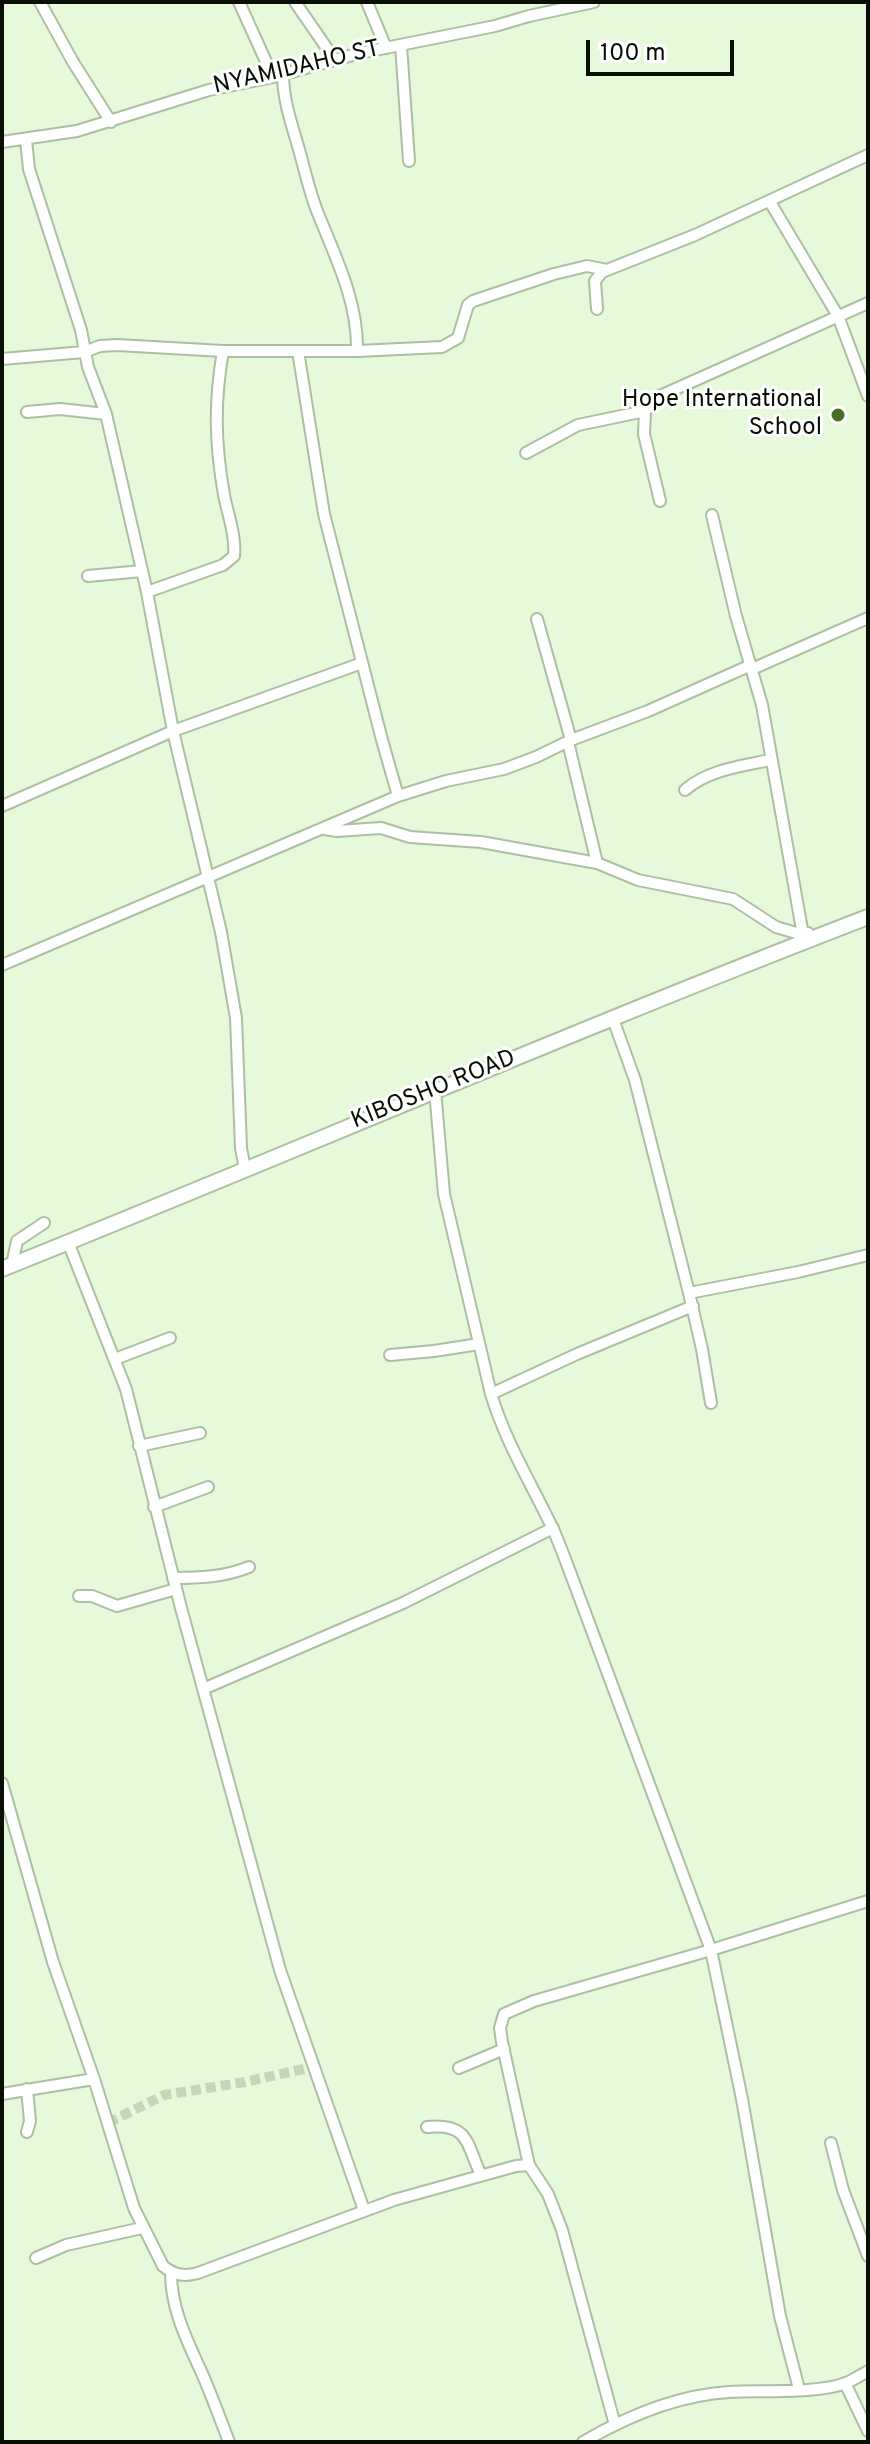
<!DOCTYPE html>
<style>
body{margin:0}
#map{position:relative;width:870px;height:2444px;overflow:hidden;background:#e7f9db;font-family:Overpass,sans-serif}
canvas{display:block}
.frame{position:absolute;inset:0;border:4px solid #0a0f06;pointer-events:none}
.scale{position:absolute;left:586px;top:40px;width:148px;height:36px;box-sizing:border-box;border:4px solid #0a0f06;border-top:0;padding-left:10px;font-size:24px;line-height:28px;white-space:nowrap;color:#0a0f06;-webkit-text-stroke:6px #fff;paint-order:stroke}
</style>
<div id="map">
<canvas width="870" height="2444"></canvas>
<div class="frame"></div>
<div class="scale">100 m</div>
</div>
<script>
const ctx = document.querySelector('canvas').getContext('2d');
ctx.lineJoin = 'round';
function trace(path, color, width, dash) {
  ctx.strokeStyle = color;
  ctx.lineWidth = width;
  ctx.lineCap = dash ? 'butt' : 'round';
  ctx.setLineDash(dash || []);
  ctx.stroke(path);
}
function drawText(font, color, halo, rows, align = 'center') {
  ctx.font = font + ' Overpass,sans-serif';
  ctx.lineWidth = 6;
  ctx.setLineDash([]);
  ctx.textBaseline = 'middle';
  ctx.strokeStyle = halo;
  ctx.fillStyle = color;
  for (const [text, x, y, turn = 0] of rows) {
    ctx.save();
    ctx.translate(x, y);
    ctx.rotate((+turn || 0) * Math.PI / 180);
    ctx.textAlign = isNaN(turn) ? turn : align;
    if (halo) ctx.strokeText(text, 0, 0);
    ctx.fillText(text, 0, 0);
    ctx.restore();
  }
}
trace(new Path2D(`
 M 108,2123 L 164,2095 L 245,2082 L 313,2067`), '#c6d6bb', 10, [10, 5]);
const street = new Path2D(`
 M 40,2 L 73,62 L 111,122
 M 239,2 L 273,77
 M 295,2 L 335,60
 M 367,2 L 386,48
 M 401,45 L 409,161
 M 283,74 C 283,99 291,122 298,146 C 304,167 309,190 317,211 C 335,256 358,301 357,351
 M 26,140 L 29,169 L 81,330 L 88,367 L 106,414 L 147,592 L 173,731 L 221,932 L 236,1018 L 241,1148 L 245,1169
 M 2,142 L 77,131 L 209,90 L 273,77 L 360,53 L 495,26 L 529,16 L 594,2
 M 770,202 L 838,316 L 868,396
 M 597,309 L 595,281 L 602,272 L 695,235 L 868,155
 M 298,351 L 324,514 L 382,740 L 398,796
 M 2,359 L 84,352 L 100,346 L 117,345 L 223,351 L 357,351 L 442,347 L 458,338 L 468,305 L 473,301 L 554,274 L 587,266 L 607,270
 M 27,412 L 60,409 L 106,414
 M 526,453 L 578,425 L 645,411
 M 660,501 L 644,434 L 645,411 L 660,396 L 868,303
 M 712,515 L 736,616 L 762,705 L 803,935 L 808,933
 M 88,576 L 142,571
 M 147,592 L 223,565 L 234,556 C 236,536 228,515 224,495 C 215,443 214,403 223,351
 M 537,619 L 571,740
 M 752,669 L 868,618
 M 568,742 L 597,863
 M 685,790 C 708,770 741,766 770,760
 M 2,806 L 173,731 L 362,663
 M 324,829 L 337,831 L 381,828 L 410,837 L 481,842 L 597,863 L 638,880 L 733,899 L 776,927 L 803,935
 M 2,965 L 398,796 L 446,781 L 504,769 L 536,757 L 571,740 L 648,711 L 751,665
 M 613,1019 L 635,1080 L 689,1293 L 702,1349 L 711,1403
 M 435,1090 L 444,1194 L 491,1394 C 506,1443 530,1481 552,1527 C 560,1544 566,1562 573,1580 L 711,1950 L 742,2099 L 780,2316 L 799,2389
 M 68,1242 L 126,1389 L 181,1608 L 280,1970 L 364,2210
 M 12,1265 L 17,1241 L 44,1223
 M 689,1293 L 798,1272 L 868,1255
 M 390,1355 L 434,1351 L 479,1344
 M 115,1359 L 170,1338
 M 491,1394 L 577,1354 L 693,1306
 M 139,1446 L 200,1433
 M 154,1507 L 208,1487
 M 173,1578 C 199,1578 225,1577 249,1567
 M 79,1596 L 92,1596 L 117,1606 L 176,1589
 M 203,1689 L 403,1603 L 553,1528
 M 2,1783 L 53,1962 L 94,2079 L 134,2208 L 163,2266 C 174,2275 184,2277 198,2273 L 394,2200 L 516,2166 L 529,2165 L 548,2194 L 562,2230 L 615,2425
 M 459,2068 L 504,2049
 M 27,2089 L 30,2121 L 27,2132
 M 2,2094 L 94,2079
 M 427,2127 C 470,2123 466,2144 481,2175
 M 831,2143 L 843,2190 L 868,2256
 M 529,2165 L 502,2042 L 500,2028 L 504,2014 L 534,2001 L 711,1950 L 868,1901
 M 36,2258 L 66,2245 L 142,2228
 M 171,2273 C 171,2311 189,2344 204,2378 C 213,2399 221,2421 229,2442
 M 845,2383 L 868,2431
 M 583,2442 C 626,2417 678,2395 729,2392 C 761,2390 817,2394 846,2383 C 853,2380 861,2375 868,2371`);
const secondary = new Path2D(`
 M 2,1269 C 291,1153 577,1029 868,917`);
trace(street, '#adbfa2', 14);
trace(secondary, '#adbfa2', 18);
trace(street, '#fff', 10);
trace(secondary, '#fff', 14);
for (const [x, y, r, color] of [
 [838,415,8,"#476c26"]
]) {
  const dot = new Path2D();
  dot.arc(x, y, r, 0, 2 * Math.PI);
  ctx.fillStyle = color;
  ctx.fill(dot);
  trace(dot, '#fff', 3);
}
drawText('24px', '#0a0f06', '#fff', [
 ["NYAMIDAHO ST",297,69,-13],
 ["KIBOSHO ROAD",434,1091,-22]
]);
drawText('24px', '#0a0f06', '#fff', [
 ["Hope International",822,401],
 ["School",822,429]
], 'right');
</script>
